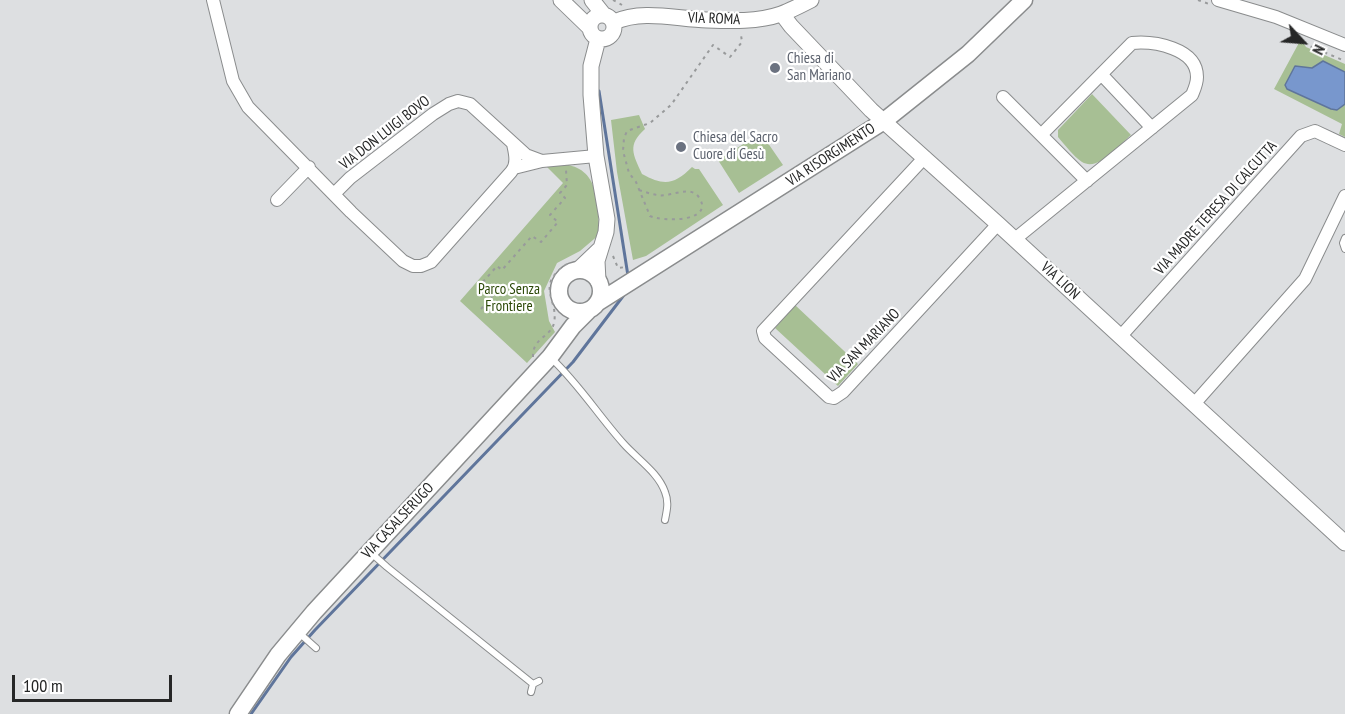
<!DOCTYPE html>
<meta charset="utf-8">
<style>
body{margin:0}
#map{position:relative;width:1345px;height:714px;overflow:hidden;background:#dddfe1;font-family:"PT Sans Narrow",sans-serif}
canvas{display:block}
.north{position:absolute;left:1273px;top:12px;width:60px;height:60px;-webkit-text-stroke:4px #fff;paint-order:stroke;rotate:116deg;font-size:16px;font-weight:700;line-height:24px;text-align:center;color:#262727}
.north::after{content:'';display:block;margin:auto;width:21px;height:27px;background:#262727;clip-path:polygon(50% 0,100% 100%,50% 72%,0 100%)}
.scale{position:absolute;left:12px;top:675px;width:160px;height:27px;box-sizing:border-box;border:3px solid #262727;border-top:0;padding-left:8px;font-size:18px;line-height:21px;white-space:nowrap;color:#262727;-webkit-text-stroke:4px #fff;paint-order:stroke}
</style>
<div id="map">
<canvas width="1345" height="714"></canvas>
<div class="north">N</div>
<div class="scale">100 m</div>
</div>
<script>
const ctx = document.querySelector('canvas').getContext('2d');
ctx.lineJoin = 'round';
function fill(path, color) {
  ctx.fillStyle = color;
  ctx.fill(path, 'evenodd');
}
function trace(path, color, width, dash) {
  ctx.strokeStyle = color;
  ctx.lineWidth = width;
  ctx.lineCap = dash ? 'butt' : 'round';
  ctx.setLineDash(dash || []);
  ctx.stroke(path);
}
function drawText(font, color, halo, rows, align = 'center') {
  ctx.font = font + ' "PT Sans Narrow",sans-serif';
  ctx.lineWidth = 4.5;
  ctx.setLineDash([]);
  ctx.textBaseline = 'middle';
  ctx.strokeStyle = halo;
  ctx.fillStyle = color;
  for (const [text, x, y, turn = 0] of rows) {
    ctx.save();
    ctx.translate(x, y);
    ctx.rotate((+turn || 0) * Math.PI / 180);
    ctx.textAlign = isNaN(turn) ? turn : align;
    if (halo) ctx.strokeText(text, 0, 0);
    ctx.fillText(text, 0, 0);
    ctx.restore();
  }
}
fill(new Path2D(`
 M 1301,39 L 1306,47 L 1345,64 L 1345,137 L 1339,134 L 1342,124 L 1274,89 Z
 M 1092,94 L 1131,135 C 1120,144 1099,172 1082,162 C 1073,156 1065,145 1058,137 L 1058,130 Z
 M 639,115 L 645,129 C 627,145 633,154 642,174 C 664,186 674,185 692,167 L 695,169 L 699,169 L 723,205 L 646,256 L 633,260 L 617,172 L 611,120 Z
 M 761,133 L 783,165 L 739,193 L 718,160 Z
 M 562,164 C 601,168 596,202 600,234 L 580,251 L 557,263 L 544,291 L 549,321 L 555,332 L 527,363 L 460,301 L 563,183 L 545,165 Z
 M 795,305 L 858,364 L 838,386 L 775,328 Z`), '#a7bf94');
const water = new Path2D(`
 M 1323,61 L 1345,72 L 1345,104 L 1337,110 L 1331,109 L 1287,89 L 1285,85 L 1295,66 L 1312,68 Z`);
fill(water, '#7897cd');
trace(water, '#5f759b', 1.5);
trace(new Path2D(`
 M 599,91 L 628,276
 M 251,714 L 291,657 L 315,630 L 573,362 L 627,291`), '#5f759b', 3);
const service = new Path2D(`
 M 1345,238 L 1343,243 L 1345,249
 M 551,358 C 578,383 598,415 623,443 C 637,459 658,472 665,492 C 669,502 667,510 665,520
 M 370,552 L 387,567 L 533,684
 M 298,632 L 316,648
 M 531,692 L 533,684 L 539,681`);
const minor = new Path2D(`
 M 213,0 L 233,81 L 248,107 L 351,212 L 403,261 L 413,266 L 421,266 L 431,262 L 511,172 C 518,164 515,153 513,144
 M 1218,0 L 1276,17 L 1345,45
 M 1101,74 L 1152,128
 M 1003,97 L 1087,181
 M 925,157 L 763,331 L 765,338 L 829,397 L 834,398 L 843,392 L 998,224
 M 514,168 L 542,161 L 596,156
 M 335,193 L 350,178 L 433,114 L 449,104 L 458,101 L 470,104 L 526,155 L 542,161
 M 277,200 L 309,167
 M 1015,239 L 1192,95 C 1194,90 1197,84 1197,77 C 1197,48 1154,41 1132,43 L 1042,134
 M 1120,337 L 1301,136 L 1315,131 L 1345,145
 M 1194,404 L 1305,279 L 1345,196`);
const tertiary = new Path2D(`
 M 561,0 L 590,28
 M 592,0 L 603,14
 M 782,14 L 791,26 L 871,110 L 998,224 L 1345,543
 M590 27a12 12 0 1 1 24 0a12 12 0 1 1-24 0Z
 M 614,22 C 643,9 676,19 707,20 C 731,21 758,22 781,14 C 792,10 801,5 811,0
 M 578,270 L 599,250
 M 598,281 L 597,261 L 606,232 L 607,219 L 596,156 L 591,95 L 591,66 L 598,39`);
const secondary = new Path2D(`
 M559 291a21 21 0 1 1 42 0a21 21 0 1 1-42 0Z
 M 597,303 L 884,121 L 968,54 L 1024,0
 M 238,714 L 278,655 L 314,612 L 550,357 L 573,326 L 588,311`);
trace(service, '#8a8c8d', 8);
trace(minor, '#8a8c8d', 14);
trace(tertiary, '#8a8c8d', 17);
trace(secondary, '#8a8c8d', 19);
trace(new Path2D(`
 M 613,0 L 622,5
 M 1198,0 L 1209,4
 M 1305,42 L 1307,45 L 1345,61
 M 639,190 C 645,192 651,194 657,195 C 671,198 691,183 700,199 C 713,222 662,222 650,216 L 636,182 L 629,173 L 623,151 L 624,138 L 627,131 L 650,123 L 671,105 L 713,45 L 730,57 L 742,42 L 741,35
 M 613,256 L 618,268 L 626,267
 M 481,309 L 494,294 L 482,283 L 497,266 L 502,270 L 532,236 L 541,242 L 558,222 L 550,215 L 565,198 L 560,193 L 567,185 L 566,170
 M 533,357 C 532,338 551,337 554,323 C 559,299 534,286 567,264`), '#989a9b', 2, [3, 4.5]);
trace(service, '#fff', 6);
trace(minor, '#fff', 12);
trace(tertiary, '#fff', 15);
trace(secondary, '#fff', 16);
for (const [x, y, r, color] of [
 [775,68,6,"#6b7280"],
 [681,147,6,"#6b7280"]
]) {
  const dot = new Path2D();
  dot.arc(x, y, r, 0, 2 * Math.PI);
  ctx.fillStyle = color;
  ctx.fill(dot);
  trace(dot, '#fff', 2);
}
drawText('15px', '#262727', '#fff', [
 ["VIA ROMA",714,19,2],
 ["VIA DON LUIGI BOVO",385,133,-38],
 ["VIA RISORGIMENTO",831,155,-33],
 ["VIA MADRE TERESA DI CALCUTTA",1216,208,-48],
 ["VIA LION",1060,281,43],
 ["VIA SAN MARIANO",864,346,-46],
 ["VIA CASALSERUGO",398,521,-47]
]);
drawText('15px', '#5b616d', '#fff', [
 ["Chiesa di",787,59],
 ["San Mariano",787,76],
 ["Chiesa del Sacro",693,138],
 ["Cuore di Gesù",693,155]
], 'left');
drawText('15px', '#2b4807', '#fff', [
 ["Parco Senza",509,290],
 ["Frontiere",509,307]
]);
</script>
